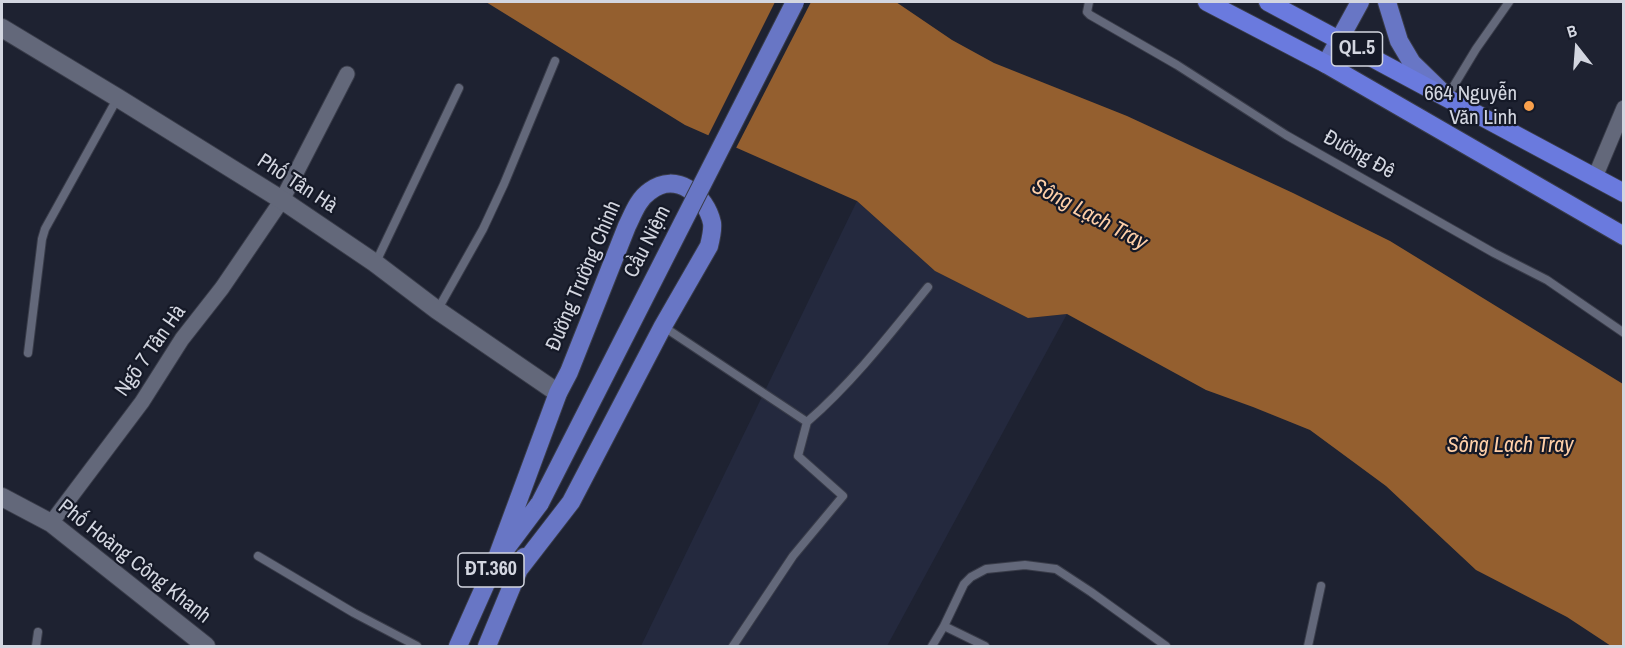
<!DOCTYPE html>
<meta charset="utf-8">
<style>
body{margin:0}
#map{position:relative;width:1625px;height:648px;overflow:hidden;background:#1e2231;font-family:"Archivo Narrow",sans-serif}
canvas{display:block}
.frame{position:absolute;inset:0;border:3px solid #d3d6e0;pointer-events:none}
.north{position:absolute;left:1547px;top:18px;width:60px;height:60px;-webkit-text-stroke:4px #151927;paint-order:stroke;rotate:343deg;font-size:16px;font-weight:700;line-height:24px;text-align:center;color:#d3d6e0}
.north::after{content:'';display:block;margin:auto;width:21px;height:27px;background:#d3d6e0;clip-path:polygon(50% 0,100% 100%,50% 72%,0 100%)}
</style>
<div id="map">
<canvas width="1625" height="648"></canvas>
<div class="frame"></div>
<div class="north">B</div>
</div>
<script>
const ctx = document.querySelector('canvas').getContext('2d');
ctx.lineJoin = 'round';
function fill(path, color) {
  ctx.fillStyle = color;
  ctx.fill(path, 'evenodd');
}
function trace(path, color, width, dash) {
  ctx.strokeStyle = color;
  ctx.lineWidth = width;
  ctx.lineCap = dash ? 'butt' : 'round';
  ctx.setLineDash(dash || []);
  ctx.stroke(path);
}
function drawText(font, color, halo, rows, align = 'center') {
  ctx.font = font + ' "Archivo Narrow",sans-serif';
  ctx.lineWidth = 4.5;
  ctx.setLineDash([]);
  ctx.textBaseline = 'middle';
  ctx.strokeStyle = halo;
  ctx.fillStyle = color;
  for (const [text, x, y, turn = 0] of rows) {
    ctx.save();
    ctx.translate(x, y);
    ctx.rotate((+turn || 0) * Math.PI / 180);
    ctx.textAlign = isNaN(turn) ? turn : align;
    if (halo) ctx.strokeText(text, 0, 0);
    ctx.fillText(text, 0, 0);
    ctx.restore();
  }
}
fill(new Path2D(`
 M 857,201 L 935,271 L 1028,318 L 1067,314 L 887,646 L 641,646 Z`), '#24293e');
fill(new Path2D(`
 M 486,2 L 896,2 L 952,40 L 994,63 L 1127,116 L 1293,193 L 1390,241 L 1623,384 L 1623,646 L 1611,646 L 1567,617 L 1476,570 L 1386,486 L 1310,430 L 1253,407 L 1206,390 L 1067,314 L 1028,318 L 935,271 L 857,201 L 685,125 Z`), '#945f2f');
fill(new Path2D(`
 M 775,2 L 811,2 L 735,150 L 707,138 Z`), '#1e2231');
const service = new Path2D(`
 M 1089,2 L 1087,12 L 1090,15 L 1177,65 L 1286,135 L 1494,253 L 1547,280 L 1624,333
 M 1447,97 L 1476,49 L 1509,2
 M 376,262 L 459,88
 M 438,309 L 483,229 L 504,184 L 555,61
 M 664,327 L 807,422 L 798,456 L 843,496 L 793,556 L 733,646
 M 28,353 L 42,239 L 45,229 L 117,99
 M 807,422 C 853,382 890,334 928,287
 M 258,556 L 354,613 L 417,646
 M 944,626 L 964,584 L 971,577 L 986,569 L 1025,565 L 1056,569 L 1091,592 L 1166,646
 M 36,646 L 38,632
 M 932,646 L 944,626 L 985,646
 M 1308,646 L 1321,586`);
const minor = new Path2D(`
 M 1595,177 L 1624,108
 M 51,523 L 142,402 L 182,339 L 222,288 L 282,200 L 347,74`);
const tertiary = new Path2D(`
 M 2,28 L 118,98 L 282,200 L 375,263 L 437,310 L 558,393
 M 2,497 L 51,523 L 206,646`);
const primary = new Path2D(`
 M 1387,2 L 1399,41 L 1412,63 L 1444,94
 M 1326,64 L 1360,2
 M 495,563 L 558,393 L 569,372 L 627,226 C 633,214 638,199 650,191 C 676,171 706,195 712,223 C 713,230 711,238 709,246 L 663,326 L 571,502 L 520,568
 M 458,646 L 495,563 L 540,503
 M 487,646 L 524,557`);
const trunk = new Path2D(`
 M 1207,2 L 1326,64 L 1624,236
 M 1268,2 L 1624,193`);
trace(service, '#393c49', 10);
trace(minor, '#393c49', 17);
trace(tertiary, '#393c49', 20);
trace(primary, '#393c49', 20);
trace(trunk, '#393c49', 20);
trace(service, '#63687a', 8);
trace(minor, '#63687a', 15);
trace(tertiary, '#63687a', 18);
trace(primary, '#6876c5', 18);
trace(trunk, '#6a7ade', 18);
const primaryBridge = new Path2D(`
 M 540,503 L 795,2`);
trace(primaryBridge, '#393c49', 20, []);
trace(primaryBridge, '#6876c5', 18);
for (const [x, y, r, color] of [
 [1529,106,6,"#f9a04c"]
]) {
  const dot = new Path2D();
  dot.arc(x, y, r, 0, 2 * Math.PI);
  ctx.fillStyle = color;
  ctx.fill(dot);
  trace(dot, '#151927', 2);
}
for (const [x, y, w] of [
 [1357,49,51],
 [491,570,66]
]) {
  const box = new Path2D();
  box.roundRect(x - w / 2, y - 17, w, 34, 4.5);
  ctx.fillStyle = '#151927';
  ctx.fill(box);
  trace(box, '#d3d6e0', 1.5);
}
drawText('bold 20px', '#d3d6e0', null, [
 ["QL.5",1357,49],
 ["ĐT.360",491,570]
]);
drawText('21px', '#d3d6e0', '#151927', [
 ["664 Nguyễn",1517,94],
 ["Văn Linh",1517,118]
], 'right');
drawText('21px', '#d3d6e0', '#151927', [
 ["Đường Đê",1359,155,29],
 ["Phố Tân Hà",297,184,33],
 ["Cầu Niệm",648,242,-63],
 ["Đường Trường Chinh",584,276,-67],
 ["Ngõ 7 Tân Hà",151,351,-55],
 ["Phố Hoàng Công Khanh",134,562,38]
]);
drawText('italic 22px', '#fecfa8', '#151927', [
 ["Sông Lạch Tray",1089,215,28],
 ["Sông Lạch Tray",1510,446]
]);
</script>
